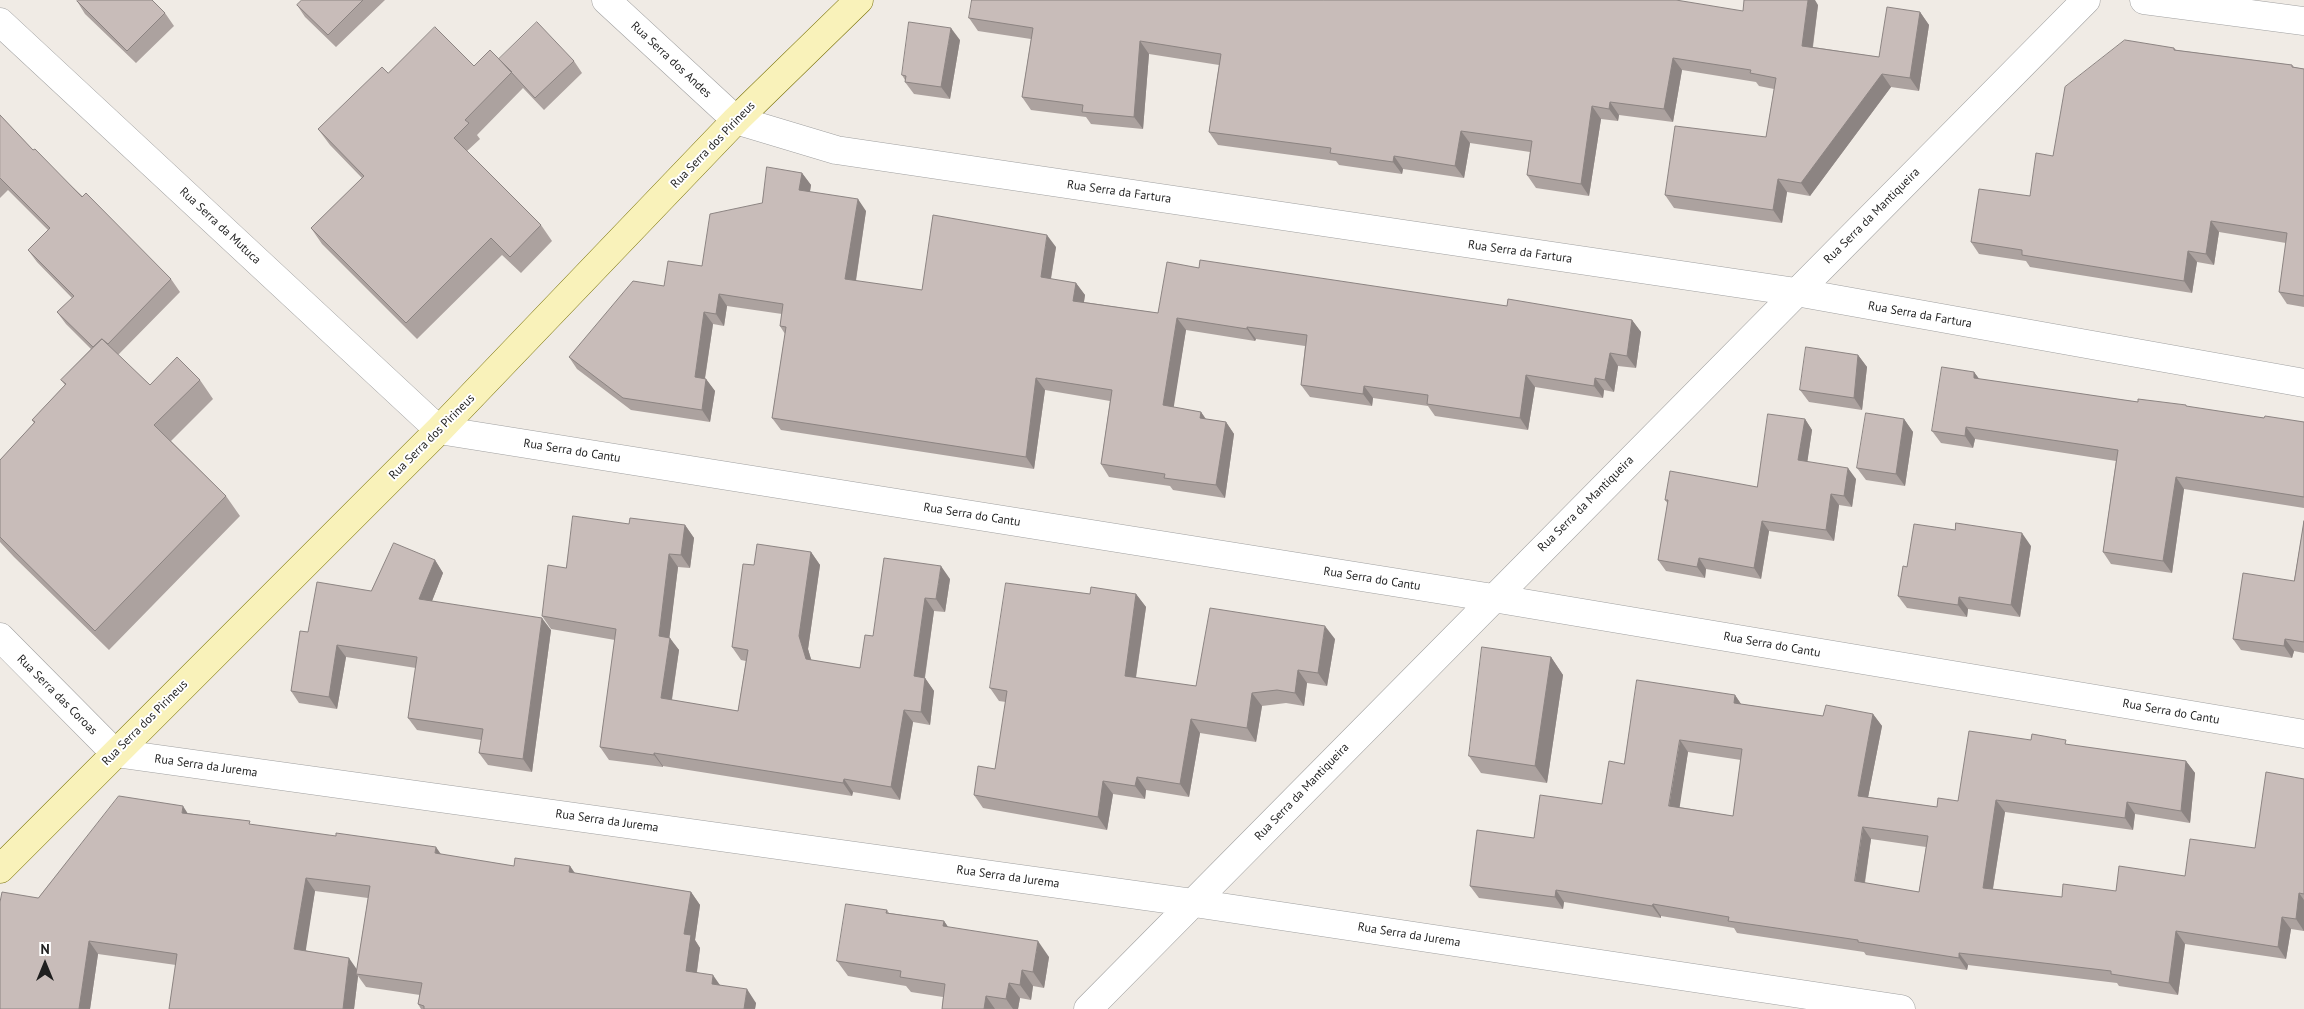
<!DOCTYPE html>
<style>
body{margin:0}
#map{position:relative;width:2304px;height:1009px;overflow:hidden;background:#f0ebe5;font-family:"PT Sans",sans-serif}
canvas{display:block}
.north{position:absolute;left:20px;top:939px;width:50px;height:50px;-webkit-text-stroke:4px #fff;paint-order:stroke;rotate:0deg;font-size:14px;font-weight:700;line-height:20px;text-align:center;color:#1f1f1f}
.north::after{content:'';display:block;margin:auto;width:18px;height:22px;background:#1f1f1f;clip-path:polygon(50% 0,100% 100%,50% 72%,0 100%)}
</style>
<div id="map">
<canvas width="2304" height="1009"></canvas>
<div class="north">N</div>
</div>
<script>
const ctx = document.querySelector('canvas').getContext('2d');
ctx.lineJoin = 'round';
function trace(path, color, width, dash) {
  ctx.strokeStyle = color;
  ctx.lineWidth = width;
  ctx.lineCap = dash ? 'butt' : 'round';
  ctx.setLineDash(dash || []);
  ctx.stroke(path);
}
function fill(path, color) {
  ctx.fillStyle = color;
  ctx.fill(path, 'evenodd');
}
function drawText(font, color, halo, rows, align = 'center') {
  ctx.font = font + ' "PT Sans",sans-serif';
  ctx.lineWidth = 4;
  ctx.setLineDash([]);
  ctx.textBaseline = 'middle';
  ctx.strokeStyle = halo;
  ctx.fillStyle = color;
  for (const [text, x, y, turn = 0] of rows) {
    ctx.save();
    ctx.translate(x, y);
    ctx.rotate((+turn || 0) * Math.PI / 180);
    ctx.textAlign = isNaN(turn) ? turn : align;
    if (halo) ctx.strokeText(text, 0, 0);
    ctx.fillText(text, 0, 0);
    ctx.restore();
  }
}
const street = new Path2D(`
 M 606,0 L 736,120 L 836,150 L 1796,292 L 2304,383
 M 2144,0 L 2304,21
 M 0,22 L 439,430 L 1493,598 L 2304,734
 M 0,637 L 115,753 L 1194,903 L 1901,1009
 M 1088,1009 L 2086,0`);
const secondary = new Path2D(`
 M 0,869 L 439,430 L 736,120 L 859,0`);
trace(street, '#a0a0a0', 29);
trace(secondary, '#777005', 29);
trace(street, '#fff', 28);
trace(secondary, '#f9f2ba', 28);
fill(new Path2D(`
 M 302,0 L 385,0 L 336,47 L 305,17 L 297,5 Z
 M 77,1 L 165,13 L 174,26 L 136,63 L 85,14 Z
 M 1818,5 L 1813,47 L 1879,57 L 1920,12 L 1929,25 L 1919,91 L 1891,87 L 1810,196 L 1787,192 L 1782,223 L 1674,208 L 1665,195 L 1766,137 L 1774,89 L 1759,86 L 1756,82 L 1682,70 L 1673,122 L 1619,115 L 1618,121 L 1601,119 L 1589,196 L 1536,188 L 1527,175 L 1530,152 L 1470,143 L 1464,178 L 1403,169 L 1402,174 L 1339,165 L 1336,161 L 1218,145 L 1209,132 L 1219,65 L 1149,54 L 1143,129 L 1091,124 L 1086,117 L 1031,110 L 1022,97 L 1031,39 L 978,31 L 969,18 L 1743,11 Z
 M 960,40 L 950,99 L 914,94 L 905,82 L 905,80 L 902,75 Z
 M 2174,48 L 2176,50 L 2292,65 L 2294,67 L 2304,69 L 2304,307 L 2287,304 L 2279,292 L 2286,243 L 2219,232 L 2214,265 L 2197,262 L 2192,293 L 2030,267 L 2026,261 L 1979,254 L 1971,242 L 2030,196 L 2053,156 Z
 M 499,59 L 574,61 L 582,73 L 544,110 L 523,88 L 477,135 L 480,139 L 467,151 L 541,225 L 552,241 L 521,273 L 502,255 L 417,339 L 322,244 L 311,228 L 362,178 L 330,145 L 318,129 L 388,73 L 474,66 Z
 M 0,115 L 33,150 L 171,279 L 180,292 L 118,355 L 150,385 L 200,380 L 213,399 L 171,441 L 226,496 L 240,516 L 109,650 L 14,557 L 0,542 L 0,460 L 34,423 L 32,420 L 65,385 L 61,380 L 91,349 L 66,324 L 57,312 L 72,298 L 37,262 L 28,250 L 48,230 L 8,190 L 0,198 Z
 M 802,173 L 811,185 L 810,192 L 866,211 L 856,281 L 922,290 L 1056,247 L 1051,279 L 1076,283 L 1085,295 L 1084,302 L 1158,313 L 1199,268 L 1507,306 L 1632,320 L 1641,332 L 1636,368 L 1618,366 L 1614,392 L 1604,390 L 1603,398 L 1535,387 L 1528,430 L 1435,416 L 1428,406 L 1373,398 L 1372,406 L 1310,397 L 1301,385 L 1305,346 L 1256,339 L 1255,341 L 1186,330 L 1173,407 L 1201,412 L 1206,419 L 1226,422 L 1234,434 L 1225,498 L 1173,490 L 1170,486 L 1109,477 L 1101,464 L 1110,401 L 1045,390 L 1034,469 L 781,430 L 772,418 L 785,334 L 780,326 L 782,314 L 727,306 L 724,326 L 713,324 L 705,379 L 706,379 L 715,391 L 710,422 L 631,410 L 577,369 L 569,357 L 664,286 L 702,266 L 762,203 Z
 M 1858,355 L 1867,367 L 1862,410 L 1809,402 L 1800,390 Z
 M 1974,372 L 1979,379 L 2138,402 L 2188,407 L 2264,418 L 2304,422 L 2304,508 L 2184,489 L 2172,573 L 2111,564 L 2103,552 L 2116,461 L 1975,439 L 1973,448 L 1941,443 L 1932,431 Z
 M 1805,419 L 1812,430 L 1807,462 L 1856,479 L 1852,507 L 1839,505 L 1834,541 L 1769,531 L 1761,579 L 1706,569 L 1705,578 L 1666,571 L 1658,560 L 1668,504 L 1665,500 L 1757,487 Z
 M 1904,419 L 1913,432 L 1905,486 L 1866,480 L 1857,468 Z
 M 2304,521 L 2304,653 L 2294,651 L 2292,658 L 2241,650 L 2233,639 L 2294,581 Z
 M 629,524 L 685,525 L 694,538 L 690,568 L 678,567 L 669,638 L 679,650 L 672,700 L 738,711 L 746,661 L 741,660 L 732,647 L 754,565 L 811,552 L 820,565 L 808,649 L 811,660 L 860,668 L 873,636 L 950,579 L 945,612 L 934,611 L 925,678 L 934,691 L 930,725 L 913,722 L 900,800 L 853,792 L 852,796 L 663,766 L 663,767 L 609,760 L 600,747 L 615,640 L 551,629 L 542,616 L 566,568 Z
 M 2031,546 L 2020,617 L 1968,609 L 1967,617 L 1907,608 L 1898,596 L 1907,567 Z
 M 435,560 L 443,573 L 432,601 L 551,630 L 532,772 L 488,765 L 479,753 L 481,740 L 417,730 L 408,718 L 416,668 L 346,657 L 337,709 L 299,703 L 291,691 L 308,632 L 371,591 Z
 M 1090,594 L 1136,594 L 1146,607 L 1136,678 L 1196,686 L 1335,639 L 1327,686 L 1307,683 L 1304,706 L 1286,703 L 1262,706 L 1256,742 L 1200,733 L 1189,797 L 1146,790 L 1145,799 L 1113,794 L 1107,830 L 983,808 L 974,795 L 995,769 L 1006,702 L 999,701 L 990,688 Z
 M 1551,657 L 1563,675 L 1547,783 L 1481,773 L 1469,756 Z
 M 1735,695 L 1741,704 L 1823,716 L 1873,714 L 1882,726 L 1868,797 L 1937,807 L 1958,801 L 2031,740 L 2186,761 L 2195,773 L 2190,823 L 2135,814 L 2133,830 L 2005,812 L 1993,889 L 2062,897 L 2116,891 L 2185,876 L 2255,848 L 2304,779 L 2304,931 L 2291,929 L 2286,959 L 2185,944 L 2178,995 L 2119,986 L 2117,983 L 1968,965 L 1967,970 L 1866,955 L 1864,952 L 1737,933 L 1734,928 L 1661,916 L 1661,918 L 1564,902 L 1563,909 L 1479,898 L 1470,886 L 1534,838 L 1602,804 L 1624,764 ZM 1688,752 L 1741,760 L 1733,816 L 1679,807 ZM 1871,839 L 1926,847 L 1919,892 L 1865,883 Z
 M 188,813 L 252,825 L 514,866 L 570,866 L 575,873 L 691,892 L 700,905 L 695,940 L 700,948 L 697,972 L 720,985 L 756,1003 L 755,1009 L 421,1009 L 418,1004 L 420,995 L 366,987 L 358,976 L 354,1009 L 169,1009 L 176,965 L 98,954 L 90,1009 L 0,1009 L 38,898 ZM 315,891 L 368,898 L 357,969 L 305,950 Z
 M 887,910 L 889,913 L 944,921 L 948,927 L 1049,957 L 1044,988 L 1033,986 L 1031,1000 L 1020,998 L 1018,1009 L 942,1009 L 943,997 L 911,992 L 906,986 L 848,976 L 837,961 Z`), '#aca29f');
fill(new Path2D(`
 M 1808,0 L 1815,0 L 1818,5 L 1811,59 L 1802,46 Z
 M 1920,12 L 1929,25 L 1919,91 L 1910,78 Z
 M 951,28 L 960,40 L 950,99 L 941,87 Z
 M 1140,41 L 1149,54 L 1143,129 L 1134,117 Z
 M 1673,58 L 1682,70 L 1673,122 L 1664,109 Z
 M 1882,74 L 1891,87 L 1810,196 L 1801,183 Z
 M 1610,102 L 1619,115 L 1618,121 L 1609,109 Z
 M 1592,106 L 1601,119 L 1589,196 L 1581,184 Z
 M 1461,131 L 1470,143 L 1464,178 L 1455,166 Z
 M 1394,156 L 1403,169 L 1402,174 L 1393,162 Z
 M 802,173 L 811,185 L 808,202 L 799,190 Z
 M 1778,179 L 1787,192 L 1782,223 L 1773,210 Z
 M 858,199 L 866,211 L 854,292 L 845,279 Z
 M 2211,221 L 2219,232 L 2214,265 L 2206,254 Z
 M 1047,235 L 1056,247 L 1049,289 L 1041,277 Z
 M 2188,251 L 2197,262 L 2192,293 L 2184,281 Z
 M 1076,283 L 1085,295 L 1082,313 L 1073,301 Z
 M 719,294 L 727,306 L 724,326 L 716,314 Z
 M 704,312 L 713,324 L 703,390 L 695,377 Z
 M 1177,318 L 1186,330 L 1172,418 L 1163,405 Z
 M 1632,320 L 1641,332 L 1636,368 L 1627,356 Z
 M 1247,327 L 1256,339 L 1255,341 L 1247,329 Z
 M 1610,353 L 1618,366 L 1614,392 L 1605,380 Z
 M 1858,355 L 1867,367 L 1862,410 L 1854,398 Z
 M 1974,372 L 1983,384 L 1974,378 Z
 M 1526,375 L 1535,387 L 1528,430 L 1520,418 Z
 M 1036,378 L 1045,390 L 1034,469 L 1026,457 Z
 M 1595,378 L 1604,390 L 1603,398 L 1594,386 Z
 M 706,379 L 715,391 L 710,422 L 702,410 Z
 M 1364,386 L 1373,398 L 1372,406 L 1363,394 Z
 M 1201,412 L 1209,424 L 1200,418 Z
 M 1805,419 L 1812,430 L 1806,471 L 1798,460 Z
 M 1904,419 L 1913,432 L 1905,486 L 1896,474 Z
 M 1226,422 L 1234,434 L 1225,498 L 1216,485 Z
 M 1966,427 L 1975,439 L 1973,448 L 1965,436 Z
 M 1848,468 L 1856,479 L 1852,507 L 1844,496 Z
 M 2176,477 L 2184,489 L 2172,573 L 2163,561 Z
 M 1831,494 L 1839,505 L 1834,541 L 1826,530 Z
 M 1762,521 L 1769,531 L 1761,579 L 1754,568 Z
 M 685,525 L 694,538 L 690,568 L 681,555 Z
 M 2022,533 L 2031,546 L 2020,617 L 2011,605 Z
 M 811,552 L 820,565 L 808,649 L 815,672 L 806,659 L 799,636 Z
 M 669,554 L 678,567 L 668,649 L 659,636 Z
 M 1699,558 L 1706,569 L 1705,578 L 1697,567 Z
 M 435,560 L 443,573 L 428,611 L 419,599 Z
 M 941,566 L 950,579 L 945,612 L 936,599 Z
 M 1136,594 L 1146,607 L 1134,689 L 1125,676 Z
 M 1959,597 L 1968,609 L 1967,617 L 1958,605 Z
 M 925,598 L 934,611 L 923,689 L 914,676 Z
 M 542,618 L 551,630 L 532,772 L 523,759 Z
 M 1325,626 L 1335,639 L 1327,686 L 1318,673 Z
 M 670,638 L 679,650 L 670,711 L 661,698 Z
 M 2285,639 L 2294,651 L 2292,658 L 2284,646 Z
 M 337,645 L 346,657 L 337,709 L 329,697 Z
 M 1551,657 L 1563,675 L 1547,783 L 1535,766 Z
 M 1298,670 L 1307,683 L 1304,706 L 1295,693 Z
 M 925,678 L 934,691 L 930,725 L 921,712 Z
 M 1252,693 L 1262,706 L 1256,742 L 1247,728 Z
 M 1735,695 L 1743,707 L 1734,703 Z
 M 904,710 L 913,722 L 900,800 L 891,787 Z
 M 1873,714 L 1882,726 L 1866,808 L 1858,796 Z
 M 1191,719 L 1200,733 L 1189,797 L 1180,784 Z
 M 1680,740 L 1688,752 L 1678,818 L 1669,806 Z
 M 654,753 L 663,766 L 663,767 L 654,755 Z
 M 2186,761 L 2195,773 L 2190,823 L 2181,811 Z
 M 1137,777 L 1146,790 L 1145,799 L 1135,786 Z
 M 844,779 L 853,792 L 852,796 L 843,783 Z
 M 1103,781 L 1113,794 L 1107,830 L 1098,817 Z
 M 1996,800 L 2005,812 L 1991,900 L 1983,888 Z
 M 2127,802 L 2135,814 L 2133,830 L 2125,818 Z
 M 183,806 L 192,820 L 182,813 Z
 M 1863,827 L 1871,839 L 1863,893 L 1855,881 Z
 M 436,847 L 445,860 L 435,853 Z
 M 570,866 L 579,880 L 569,872 Z
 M 306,878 L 315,891 L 304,962 L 294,949 Z
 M 1556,890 L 1564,902 L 1563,909 L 1555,897 Z
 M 691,892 L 700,905 L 695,940 L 700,948 L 695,984 L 686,971 L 684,934 Z
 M 2299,893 L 2304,900 L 2304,931 L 2296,919 Z
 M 1653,904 L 1661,916 L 1661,918 L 1652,906 Z
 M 2282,917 L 2291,929 L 2286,959 L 2278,947 Z
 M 944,921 L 955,937 L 943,926 Z
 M 2176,931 L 2185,944 L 2178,995 L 2169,983 Z
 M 89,941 L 98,954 L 90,1009 L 79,1009 Z
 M 1038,941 L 1049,957 L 1044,988 L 1033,972 Z
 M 1959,953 L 1968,965 L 1967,970 L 1959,958 Z
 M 349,958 L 358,971 L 356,974 L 358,976 L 354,1009 L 343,1009 Z
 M 1022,970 L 1033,986 L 1031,1000 L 1020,985 Z
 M 713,975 L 722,988 L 712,984 Z
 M 1009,983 L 1020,998 L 1018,1009 L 1013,1009 L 1006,999 Z
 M 747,989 L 756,1003 L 755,1009 L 744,1009 Z
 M 986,996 L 995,1009 L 984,1009 Z`), '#8c8482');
const building = new Path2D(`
 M 78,0 L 152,0 L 165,13 L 127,51 L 77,1 Z
 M 302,0 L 363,0 L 328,35 L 297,5 Z
 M 972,0 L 1676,0 L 1743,11 L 1744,0 L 1808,0 L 1802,46 L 1879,57 L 1887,7 L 1920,12 L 1910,78 L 1882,74 L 1801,183 L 1778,179 L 1773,210 L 1665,195 L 1675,126 L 1766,137 L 1776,78 L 1750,73 L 1751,70 L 1673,58 L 1664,109 L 1610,102 L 1609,109 L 1592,106 L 1581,184 L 1527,175 L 1532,141 L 1461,131 L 1455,166 L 1394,156 L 1393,162 L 1330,153 L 1331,148 L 1209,132 L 1221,54 L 1140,41 L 1134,117 L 1082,112 L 1083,105 L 1022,97 L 1033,28 L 969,18 Z
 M 537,22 L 574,61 L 535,98 L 499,59 Z
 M 909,22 L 951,28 L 941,87 L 905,82 L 906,76 L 902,75 Z
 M 435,27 L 474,66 L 490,50 L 512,72 L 465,120 L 469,123 L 454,138 L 541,225 L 510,257 L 491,238 L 406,323 L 311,228 L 364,176 L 318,129 L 382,67 L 388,73 Z
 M 2125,40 L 2174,48 L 2174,50 L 2292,65 L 2292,67 L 2304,69 L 2304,296 L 2279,292 L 2287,233 L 2211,221 L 2206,254 L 2188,251 L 2184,281 L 2022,255 L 2022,250 L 1971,242 L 1979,189 L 2030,196 L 2036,153 L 2053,156 L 2065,87 Z
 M 0,115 L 33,150 L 35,149 L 82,197 L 86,193 L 171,279 L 108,344 L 102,339 L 93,347 L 57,312 L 74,296 L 28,250 L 50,228 L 0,178 Z
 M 767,167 L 802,173 L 799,190 L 858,199 L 845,279 L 922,290 L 933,215 L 1047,235 L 1041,277 L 1076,283 L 1073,301 L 1158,313 L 1167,262 L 1199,268 L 1200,260 L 1507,306 L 1508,299 L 1632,320 L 1627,356 L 1610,353 L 1605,380 L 1595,378 L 1594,386 L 1526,375 L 1520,418 L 1427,404 L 1428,395 L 1364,386 L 1363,394 L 1301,385 L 1307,335 L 1247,327 L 1247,329 L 1177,318 L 1163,405 L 1201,412 L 1200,418 L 1226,422 L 1216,485 L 1164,478 L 1165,474 L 1101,464 L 1112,390 L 1036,378 L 1026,457 L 772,418 L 786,327 L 780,326 L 783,304 L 719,294 L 716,314 L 704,312 L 695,377 L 706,379 L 702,410 L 623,398 L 569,357 L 633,281 L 664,286 L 668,261 L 702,266 L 710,214 L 762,203 Z
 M 102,339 L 150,385 L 177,357 L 200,380 L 154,425 L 226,496 L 95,631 L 0,537 L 0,460 L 35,422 L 32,420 L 66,384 L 61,380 Z
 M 1806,347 L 1858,355 L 1854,398 L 1800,390 Z
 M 1942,367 L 1974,372 L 1974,378 L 2138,402 L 2138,399 L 2186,405 L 2186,406 L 2264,418 L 2265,416 L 2304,422 L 2304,497 L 2176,477 L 2163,561 L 2103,552 L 2118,450 L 1966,427 L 1965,436 L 1932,431 Z
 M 1866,413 L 1904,419 L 1896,474 L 1857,468 Z
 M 1768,414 L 1805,419 L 1798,460 L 1848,468 L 1844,496 L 1831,494 L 1826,530 L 1762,521 L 1754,568 L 1699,558 L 1697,567 L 1658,560 L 1668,500 L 1665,500 L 1670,471 L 1757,487 Z
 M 573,516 L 629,524 L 630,518 L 685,525 L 681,555 L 669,554 L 659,636 L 670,638 L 661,698 L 738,711 L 748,650 L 732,647 L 743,564 L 754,565 L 757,544 L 811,552 L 799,636 L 806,659 L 860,668 L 865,635 L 873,636 L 884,558 L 941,566 L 936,599 L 925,598 L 914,676 L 925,678 L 921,712 L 904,710 L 891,787 L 844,779 L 843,783 L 654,753 L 654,755 L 600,747 L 616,629 L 542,616 L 548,565 L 566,568 Z
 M 2304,521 L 2304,642 L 2285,639 L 2284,646 L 2233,639 L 2243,573 L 2294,581 Z
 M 1956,523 L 2022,533 L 2011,605 L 1959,597 L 1958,605 L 1898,596 L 1903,566 L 1907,567 L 1914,524 L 1955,530 Z
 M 394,543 L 435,560 L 419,599 L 542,618 L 523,759 L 479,753 L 483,729 L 408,718 L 417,657 L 337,645 L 329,697 L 291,691 L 300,631 L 308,632 L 317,582 L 371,591 Z
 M 1006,583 L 1090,594 L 1091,587 L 1136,594 L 1125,676 L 1196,686 L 1210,608 L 1325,626 L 1318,673 L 1298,670 L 1295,693 L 1277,690 L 1252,693 L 1247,728 L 1191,719 L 1180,784 L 1137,777 L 1135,786 L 1103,781 L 1098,817 L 974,795 L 978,766 L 995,769 L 1007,691 L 990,688 Z
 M 1482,647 L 1551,657 L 1535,766 L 1469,756 Z
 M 1637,680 L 1735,695 L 1734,703 L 1823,716 L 1826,705 L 1873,714 L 1858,796 L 1937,807 L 1938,798 L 1958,801 L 1969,731 L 2031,740 L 2032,734 L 2066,740 L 2065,744 L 2186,761 L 2181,811 L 2127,802 L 2125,818 L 1996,800 L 1983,888 L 2062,897 L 2063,884 L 2116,891 L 2119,866 L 2185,876 L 2190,839 L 2255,848 L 2266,772 L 2304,779 L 2304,894 L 2299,893 L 2296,919 L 2282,917 L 2278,947 L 2176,931 L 2169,983 L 2111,974 L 2111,971 L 1959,953 L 1959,958 L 1858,942 L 1858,940 L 1728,921 L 1729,917 L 1653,904 L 1652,906 L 1556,890 L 1555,897 L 1470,886 L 1477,830 L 1534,838 L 1540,795 L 1602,804 L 1609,761 L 1624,764 ZM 1680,740 L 1742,749 L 1733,816 L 1669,806 ZM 1863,827 L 1928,836 L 1919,892 L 1855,881 Z
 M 119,796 L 183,806 L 182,813 L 250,821 L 249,824 L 336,836 L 336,833 L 436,847 L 435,853 L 514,866 L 515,858 L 570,866 L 569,872 L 691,892 L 684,934 L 691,935 L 686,971 L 713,975 L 712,984 L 747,989 L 744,1009 L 424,1009 L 424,1006 L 418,1004 L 422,983 L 356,974 L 370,886 L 306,878 L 294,949 L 349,958 L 343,1009 L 169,1009 L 177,954 L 89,941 L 79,1009 L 0,1009 L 0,902 L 2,892 L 38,898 Z
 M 846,904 L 887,910 L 886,913 L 944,921 L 943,926 L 1038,941 L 1033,972 L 1022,970 L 1020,985 L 1009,983 L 1006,999 L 986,996 L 984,1009 L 942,1009 L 945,984 L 900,977 L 901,971 L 837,961 Z`);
fill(building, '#c8bcb9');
trace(building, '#8c8482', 1);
drawText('12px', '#1f1f1f', '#fff', [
 ["Rua Serra dos Andes",671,60,43],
 ["Rua Serra dos Pirineus",713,145,-46],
 ["Rua Serra da Fartura",1119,192,8],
 ["Rua Serra da Mantiqueira",1872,216,-45],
 ["Rua Serra da Mutuca",220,226,43],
 ["Rua Serra da Fartura",1520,252,8],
 ["Rua Serra da Fartura",1920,315,10],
 ["Rua Serra dos Pirineus",432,437,-45],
 ["Rua Serra do Cantu",572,451,9],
 ["Rua Serra da Mantiqueira",1586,504,-45],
 ["Rua Serra do Cantu",972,515,9],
 ["Rua Serra do Cantu",1372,579,9],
 ["Rua Serra do Cantu",1772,645,10],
 ["Rua Serra das Coroas",57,695,45],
 ["Rua Serra do Cantu",2171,712,10],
 ["Rua Serra dos Pirineus",145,723,-45],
 ["Rua Serra da Jurema",206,766,8],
 ["Rua Serra da Mantiqueira",1302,792,-46],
 ["Rua Serra da Jurema",607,821,8],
 ["Rua Serra da Jurema",1008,877,8],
 ["Rua Serra da Jurema",1409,935,9]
]);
</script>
